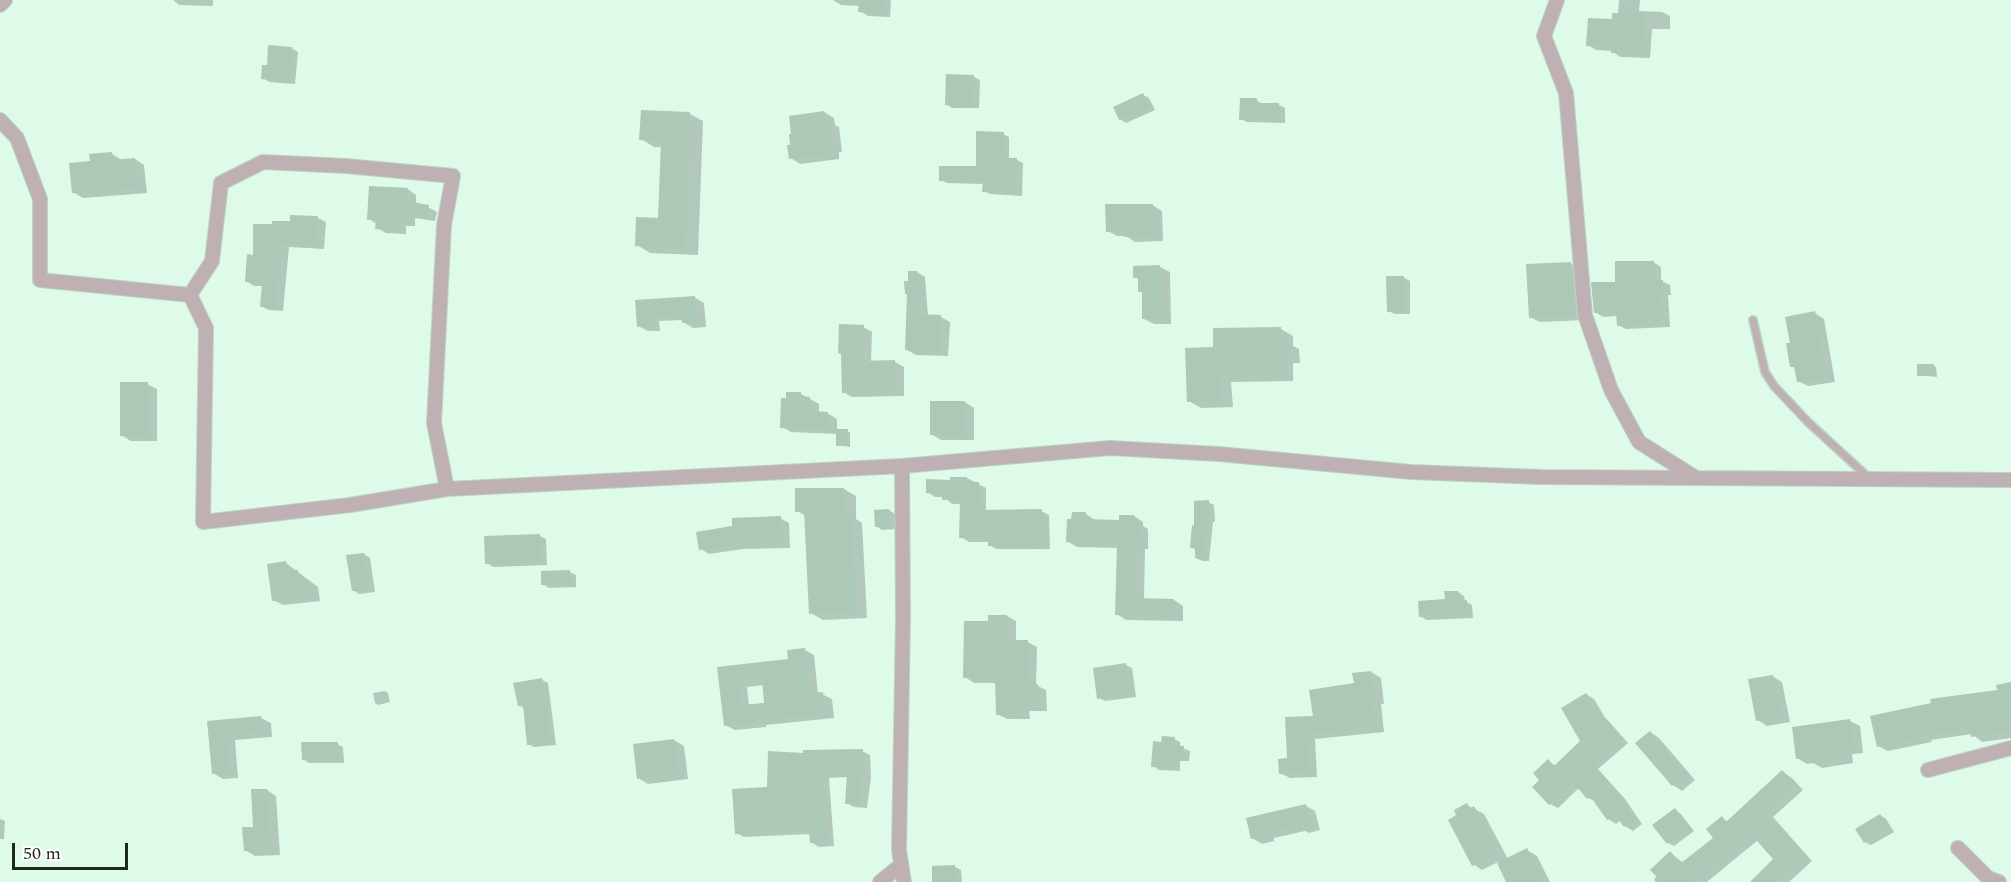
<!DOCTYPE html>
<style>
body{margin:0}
#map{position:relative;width:2011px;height:882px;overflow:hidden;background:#defbe9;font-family:Spectral,serif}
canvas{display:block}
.scale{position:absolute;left:12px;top:843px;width:116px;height:27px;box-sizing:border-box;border:3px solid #1c2720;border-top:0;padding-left:8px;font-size:18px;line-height:21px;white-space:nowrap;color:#1c2720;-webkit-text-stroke:4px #fff;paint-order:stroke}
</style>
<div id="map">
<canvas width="2011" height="882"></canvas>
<div class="scale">50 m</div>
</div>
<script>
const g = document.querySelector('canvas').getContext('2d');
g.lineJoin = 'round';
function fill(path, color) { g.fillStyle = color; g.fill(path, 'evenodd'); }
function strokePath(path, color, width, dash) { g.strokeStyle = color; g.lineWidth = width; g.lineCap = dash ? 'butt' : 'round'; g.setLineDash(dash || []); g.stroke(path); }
fill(new Path2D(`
 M 173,0 L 213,0 L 213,6 L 179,5 Z
 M 833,0 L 891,0 L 890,17 L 868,16 L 860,11 L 860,6 L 841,5 Z
 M 1619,0 L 1640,0 L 1639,11 L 1662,12 L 1670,16 L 1670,29 L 1652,29 L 1650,58 L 1620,57 L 1612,51 L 1596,50 L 1588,45 L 1618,14 Z
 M 291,48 L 298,52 L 295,84 L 269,82 L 263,78 Z
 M 974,77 L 980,80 L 979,108 L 952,108 L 946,104 Z
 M 1143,95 L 1149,98 L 1155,110 L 1126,123 L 1120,119 Z
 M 1256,99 L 1262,105 L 1279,105 L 1285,108 L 1285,123 L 1247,122 L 1241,119 Z
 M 824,112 L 834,118 L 835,125 L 839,127 L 842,152 L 839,152 L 839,159 L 800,164 L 791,158 Z
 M 690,114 L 703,121 L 698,255 L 650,253 L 637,245 L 660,219 L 663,147 L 654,147 L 641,139 Z
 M 1003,134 L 1009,137 L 1009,160 L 1017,160 L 1023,163 L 1022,196 L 990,194 L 984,191 L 984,184 L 947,183 L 941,180 L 978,168 Z
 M 112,154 L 122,160 L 135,159 L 144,165 L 147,193 L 83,198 L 73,192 L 91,163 Z
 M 408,189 L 416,195 L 416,204 L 428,207 L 437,212 L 435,221 L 415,218 L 415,226 L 406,226 L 406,234 L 386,233 L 377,228 L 377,224 L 369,219 Z
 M 1152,205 L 1162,211 L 1163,241 L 1135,242 L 1126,236 L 1117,236 L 1108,231 Z
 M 291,217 L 318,218 L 326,222 L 324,249 L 289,247 L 283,311 L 269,310 L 261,306 L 263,286 L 254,286 L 246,281 L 254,256 L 273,225 L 291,223 Z
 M 1653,262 L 1661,267 L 1661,281 L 1670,285 L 1671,295 L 1668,295 L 1670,327 L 1626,329 L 1618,325 L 1618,316 L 1603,317 L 1595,312 L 1617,283 Z
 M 1571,264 L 1581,269 L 1585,320 L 1540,322 L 1530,317 Z
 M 1134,267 L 1160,267 L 1170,272 L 1171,324 L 1154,324 L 1144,319 L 1143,293 L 1140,291 L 1140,280 L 1134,277 Z
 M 917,272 L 925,277 L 928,316 L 941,317 L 950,322 L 948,356 L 916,355 L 907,350 L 909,282 Z
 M 1403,277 L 1410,281 L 1410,314 L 1395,314 L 1388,311 Z
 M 694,297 L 704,303 L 706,327 L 693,328 L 683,322 L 683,320 L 659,321 L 660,331 L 648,331 L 638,326 L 636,302 Z
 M 1815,313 L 1824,319 L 1835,382 L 1808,386 L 1798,381 L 1796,369 L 1792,366 L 1792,344 Z
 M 863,327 L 872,332 L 871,362 L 895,362 L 904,367 L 904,396 L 852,397 L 843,392 Z
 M 1281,329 L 1293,336 L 1293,346 L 1299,349 L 1300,363 L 1293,363 L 1293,381 L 1231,382 L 1233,407 L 1201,408 L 1189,401 L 1215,348 Z
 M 1934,366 L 1936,367 L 1937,377 L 1918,375 Z
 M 147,384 L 157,389 L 157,441 L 131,441 L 121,435 Z
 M 801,394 L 819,404 L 819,413 L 827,413 L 837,419 L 837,431 L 850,432 L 850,447 L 837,445 L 837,434 L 791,432 L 782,427 Z
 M 965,402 L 974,408 L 974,440 L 941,440 L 931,434 Z
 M 967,478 L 986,488 L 986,511 L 1041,511 L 1049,515 L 1050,549 L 997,549 L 989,545 L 989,542 L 969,542 L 961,537 L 962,504 L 952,504 L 944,497 L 935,497 L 927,492 L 952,481 Z
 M 797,489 L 844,489 L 856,496 L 856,519 L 862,523 L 867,618 L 823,620 L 811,613 L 806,516 L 797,511 Z
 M 1208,502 L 1214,505 L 1215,522 L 1213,522 L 1209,561 L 1202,561 L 1196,558 L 1196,550 L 1191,547 Z
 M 889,510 L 895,514 L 896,529 L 882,530 L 876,526 Z
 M 1086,514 L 1095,520 L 1120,522 L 1134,516 L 1143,522 L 1143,526 L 1148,529 L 1148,549 L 1145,549 L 1144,600 L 1174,600 L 1183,606 L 1183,621 L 1126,620 L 1117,614 L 1118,548 L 1077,547 L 1067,541 Z
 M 780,518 L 789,523 L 790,548 L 743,549 L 709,554 L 701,549 Z
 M 540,536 L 546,539 L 547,565 L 493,567 L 487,563 Z
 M 364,554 L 370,558 L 375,592 L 359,594 L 353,590 Z
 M 286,563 L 318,587 L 320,601 L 283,605 L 273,600 Z
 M 570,572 L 576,575 L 576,587 L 549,588 L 543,584 Z
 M 1458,592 L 1464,596 L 1465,601 L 1472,605 L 1473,618 L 1427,620 L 1420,616 Z
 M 1007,616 L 1016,621 L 1016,641 L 1028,642 L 1037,647 L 1036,685 L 1046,690 L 1047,711 L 1029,711 L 1030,719 L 1007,719 L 997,714 L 997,683 L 974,683 L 965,677 L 989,623 Z
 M 805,650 L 814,655 L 818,694 L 822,694 L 832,699 L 834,718 L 766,725 L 766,727 L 735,730 L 725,725 L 719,668 L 789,661 ZM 764,685 L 765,704 L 749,706 L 747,687 Z
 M 1126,665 L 1132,668 L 1136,697 L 1105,701 L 1099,698 Z
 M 1371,672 L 1381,678 L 1384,704 L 1381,704 L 1384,732 L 1315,739 L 1317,777 L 1290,778 L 1280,773 L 1314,718 Z
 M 1772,676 L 1782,682 L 1790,722 L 1767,726 L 1758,720 Z
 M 542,680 L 548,683 L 556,745 L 534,747 L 528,744 L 525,709 L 519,705 Z
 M 2011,683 L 2011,738 L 1982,742 L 1972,734 L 1931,740 L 1932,742 L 1888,751 L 1878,746 L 1999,691 Z
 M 385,691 L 388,693 L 390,702 L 378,705 L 375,703 L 373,693 Z
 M 1586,694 L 1594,699 L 1604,716 L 1628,743 L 1598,769 L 1625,799 L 1642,824 L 1633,831 L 1625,826 L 1621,820 L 1616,824 L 1608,819 L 1596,802 L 1588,798 L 1580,787 L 1558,808 L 1550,804 L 1541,780 L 1548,761 L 1556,766 L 1582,741 Z
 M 261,718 L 271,723 L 272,737 L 235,740 L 238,778 L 223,779 L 213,773 L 209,722 Z
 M 1850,721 L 1860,726 L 1863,753 L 1852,754 L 1853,763 L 1822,768 L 1813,763 L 1807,764 L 1797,758 Z
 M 1650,732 L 1659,738 L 1695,780 L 1682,791 L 1673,785 Z
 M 1174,739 L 1180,742 L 1180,747 L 1190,751 L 1189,761 L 1180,761 L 1180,771 L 1159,770 L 1153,766 L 1163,743 Z
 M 674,740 L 684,746 L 688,779 L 648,784 L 638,778 Z
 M 337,744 L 343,747 L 344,763 L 309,763 L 303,759 Z
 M 862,751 L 870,755 L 871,777 L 867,808 L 854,807 L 847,803 L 848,777 L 829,778 L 834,846 L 819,847 L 811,842 L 811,834 L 744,837 L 736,833 L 768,789 L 805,754 Z
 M 1782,772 L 1792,778 L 1803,790 L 1773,817 L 1812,861 L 1789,882 L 1752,882 L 1776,859 L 1758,840 L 1707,882 L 1656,882 L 1654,880 L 1670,853 L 1684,863 L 1715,838 L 1722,818 L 1729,822 Z
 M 267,790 L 276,796 L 280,855 L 255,856 L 245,850 L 255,828 Z
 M 1467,805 L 1484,814 L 1508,859 L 1527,850 L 1537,856 L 1550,882 L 1508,882 L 1498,862 L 1482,870 L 1473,864 Z
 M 1306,806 L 1315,811 L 1320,830 L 1309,833 L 1305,831 L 1274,838 L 1274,841 L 1262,844 L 1252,838 Z
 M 1675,810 L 1681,814 L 1694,831 L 1674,846 L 1668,843 Z
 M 1880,815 L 1886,819 L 1894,832 L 1871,845 L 1865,842 Z
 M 0,819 L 5,821 L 4,839 L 0,839 Z
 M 955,867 L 961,870 L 962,882 L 934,882 Z`), '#0003');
fill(new Path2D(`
 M 859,0 L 883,0 L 882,14 L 858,12 Z
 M 1612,13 L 1644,14 L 1642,54 L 1611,53 L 1611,47 L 1586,46 L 1588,18 L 1612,19 Z
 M 268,45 L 292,47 L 289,81 L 261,79 L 262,65 L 267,65 Z
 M 946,74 L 974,75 L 973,106 L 945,105 Z
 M 1143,93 L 1149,107 L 1119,120 L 1113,107 Z
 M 1240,98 L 1257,98 L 1256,103 L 1279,103 L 1279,120 L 1239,120 Z
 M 641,110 L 690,112 L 685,248 L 635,246 L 636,217 L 658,218 L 661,141 L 639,140 Z
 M 824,111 L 826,121 L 830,120 L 833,147 L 830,148 L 830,154 L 789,159 L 787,145 L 790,145 L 789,134 L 791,134 L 789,116 Z
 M 976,131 L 1004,132 L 1003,158 L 1017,158 L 1016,193 L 982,192 L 983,181 L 939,181 L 939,166 L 976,166 Z
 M 112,152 L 113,160 L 135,158 L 137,188 L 72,193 L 69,163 L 90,161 L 89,154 Z
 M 369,186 L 408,188 L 407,201 L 429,205 L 427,217 L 407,214 L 406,222 L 398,221 L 397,230 L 375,229 L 376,220 L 367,220 Z
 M 1105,204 L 1153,204 L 1153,236 L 1124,237 L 1124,231 L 1106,232 Z
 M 290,215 L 318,216 L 317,245 L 281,244 L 275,308 L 260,307 L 262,283 L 245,282 L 247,254 L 253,255 L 253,224 L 272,224 L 272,221 L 290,221 Z
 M 1615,261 L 1654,261 L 1654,280 L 1663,280 L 1664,291 L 1661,292 L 1663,323 L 1617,326 L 1616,313 L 1594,313 L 1591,282 L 1615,282 Z
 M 1571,262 L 1576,315 L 1529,318 L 1526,264 Z
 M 1160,265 L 1162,319 L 1142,319 L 1142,292 L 1138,292 L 1138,278 L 1133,278 L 1133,266 Z
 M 908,271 L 917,271 L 920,314 L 941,315 L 940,352 L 905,350 L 907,294 L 905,294 L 904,281 L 908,281 Z
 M 1386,276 L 1404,276 L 1405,311 L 1387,312 Z
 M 695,296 L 697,322 L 682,323 L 681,314 L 650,317 L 650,326 L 637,327 L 635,300 Z
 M 1815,311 L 1826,377 L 1797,382 L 1794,367 L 1790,367 L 1786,343 L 1790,343 L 1785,317 Z
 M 839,324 L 864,325 L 862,361 L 895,360 L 896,392 L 842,393 L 841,354 L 838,353 Z
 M 1281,327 L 1281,341 L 1288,341 L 1288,357 L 1281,357 L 1282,375 L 1219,376 L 1221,401 L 1187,402 L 1185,348 L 1213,347 L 1213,328 Z
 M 1917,364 L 1934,364 L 1934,376 L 1917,376 Z
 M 120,382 L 148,382 L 148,436 L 120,436 Z
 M 786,392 L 801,392 L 801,396 L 810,397 L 810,411 L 828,412 L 827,429 L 780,428 L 781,398 L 786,398 Z
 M 930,401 L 965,401 L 965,435 L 930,435 Z
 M 836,429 L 848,429 L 848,446 L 836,446 Z
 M 950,477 L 967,477 L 967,482 L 979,482 L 979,510 L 1042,509 L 1042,545 L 988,546 L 988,539 L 959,538 L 960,500 L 942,500 L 942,494 L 926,493 L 926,479 L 950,480 Z
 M 795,488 L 844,488 L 844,514 L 850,514 L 856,611 L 809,614 L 804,511 L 795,512 Z
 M 1209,500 L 1209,519 L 1207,519 L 1203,559 L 1195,558 L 1195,548 L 1190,548 L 1192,525 L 1194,526 L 1194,501 Z
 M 889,509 L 890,526 L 875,527 L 874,510 Z
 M 1072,512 L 1086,512 L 1086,519 L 1119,520 L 1119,515 L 1134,515 L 1134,521 L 1139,522 L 1138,545 L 1136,544 L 1135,598 L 1174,599 L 1174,617 L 1115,615 L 1117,544 L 1066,542 L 1067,519 L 1071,519 Z
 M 781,516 L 782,544 L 733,545 L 699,550 L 696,532 L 732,526 L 732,518 Z
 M 540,534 L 541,562 L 485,564 L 484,536 Z
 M 364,553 L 369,589 L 352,591 L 346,555 Z
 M 286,561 L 288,571 L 298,570 L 299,581 L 309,580 L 311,596 L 272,601 L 267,564 Z
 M 570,570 L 571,585 L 541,585 L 541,571 Z
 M 1444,591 L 1458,591 L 1459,600 L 1467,600 L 1467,615 L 1419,617 L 1418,601 L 1445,599 Z
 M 988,615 L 1007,615 L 1008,640 L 1028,640 L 1027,684 L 1038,684 L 1038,706 L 1021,707 L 1021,714 L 996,715 L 995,678 L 963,678 L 964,621 L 988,621 Z
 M 805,648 L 810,693 L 823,692 L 825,713 L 757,720 L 757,722 L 724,726 L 717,667 L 788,659 L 787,650 ZM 762,679 L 764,703 L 740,705 L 738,682 Z
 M 1126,663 L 1130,694 L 1097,699 L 1093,668 Z
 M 1371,671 L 1375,699 L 1372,699 L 1375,727 L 1306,734 L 1308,772 L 1279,774 L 1278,759 L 1287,758 L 1285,717 L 1313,716 L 1309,690 L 1354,683 L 1352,673 Z
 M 1773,675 L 1781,717 L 1756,721 L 1748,679 Z
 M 542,678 L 550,742 L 527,745 L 523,705 L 518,706 L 513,683 Z
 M 2011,682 L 2011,730 L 1971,737 L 1970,728 L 1922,735 L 1923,737 L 1877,747 L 1870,716 L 1931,703 L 1930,699 L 1997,690 L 1996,685 Z
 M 1586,693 L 1597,710 L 1621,738 L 1592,764 L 1617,793 L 1636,819 L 1624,827 L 1615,815 L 1607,820 L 1590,796 L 1587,799 L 1573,782 L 1549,805 L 1532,787 L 1539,780 L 1533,773 L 1548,759 L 1554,766 L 1580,741 L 1561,708 Z
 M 261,716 L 263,732 L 226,735 L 229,773 L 212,774 L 207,721 Z
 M 1850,719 L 1854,748 L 1843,749 L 1844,758 L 1811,763 L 1810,757 L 1796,759 L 1792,727 Z
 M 1650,731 L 1686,774 L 1672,786 L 1635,743 Z
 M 1162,736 L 1175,737 L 1174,745 L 1184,746 L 1183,759 L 1175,758 L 1174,768 L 1151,767 L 1153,741 L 1161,742 Z
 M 674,739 L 679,774 L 637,779 L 633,744 Z
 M 301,742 L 338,742 L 338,760 L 302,760 Z
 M 863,749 L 863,773 L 862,773 L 860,804 L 845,804 L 847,773 L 822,774 L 827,842 L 810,843 L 809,830 L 735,834 L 732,789 L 767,787 L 768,751 L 803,753 L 803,750 Z
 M 1782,770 L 1795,783 L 1764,811 L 1804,855 L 1774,882 L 1750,882 L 1773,859 L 1750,833 L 1692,882 L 1662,882 L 1650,870 L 1670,851 L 1681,863 L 1713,838 L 1706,829 L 1722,816 L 1726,822 Z
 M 251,789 L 267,789 L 271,850 L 244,851 L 242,827 L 253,827 Z
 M 1467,803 L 1470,809 L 1474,806 L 1498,852 L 1472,866 L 1448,820 L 1456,815 L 1454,810 Z
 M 1306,804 L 1311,825 L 1298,828 L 1297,825 L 1265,833 L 1265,836 L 1251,839 L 1246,818 Z
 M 1675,808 L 1689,827 L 1667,844 L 1652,825 Z
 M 1880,814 L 1888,828 L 1864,843 L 1855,829 Z
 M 1527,848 L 1544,882 L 1506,882 L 1497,863 Z
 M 955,865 L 956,882 L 932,882 L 932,866 Z`), '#acc8b6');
const lane = new Path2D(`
 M 1753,320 L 1765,372 L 1774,386 L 1808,422 L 1869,478`);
const street = new Path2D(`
 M 1557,0 L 1544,36 L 1566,93 L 1585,315 L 1611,390 L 1639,442 L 1696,478
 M 0,5 L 5,0
 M 0,120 L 17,138 L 40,199 L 40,280 L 190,295 L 206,328 L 203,522 L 350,505 L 447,489 L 902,466 L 1110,448 L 1219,454 L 1411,472 L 1540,477 L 2011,480
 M 190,295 L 212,261 L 221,183 L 263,162 L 346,166 L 453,176 L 444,225 L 434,423 L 447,489
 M 902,466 L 903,618 L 899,850 L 904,882
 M 1928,770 L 2011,748
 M 1958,848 L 1988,878 L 1999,882
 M 880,882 L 901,865`);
strokePath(lane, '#bbd5c5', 10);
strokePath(street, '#bbd5c5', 16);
strokePath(lane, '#bfb0b4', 7);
strokePath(street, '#bfb0b4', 14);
</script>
